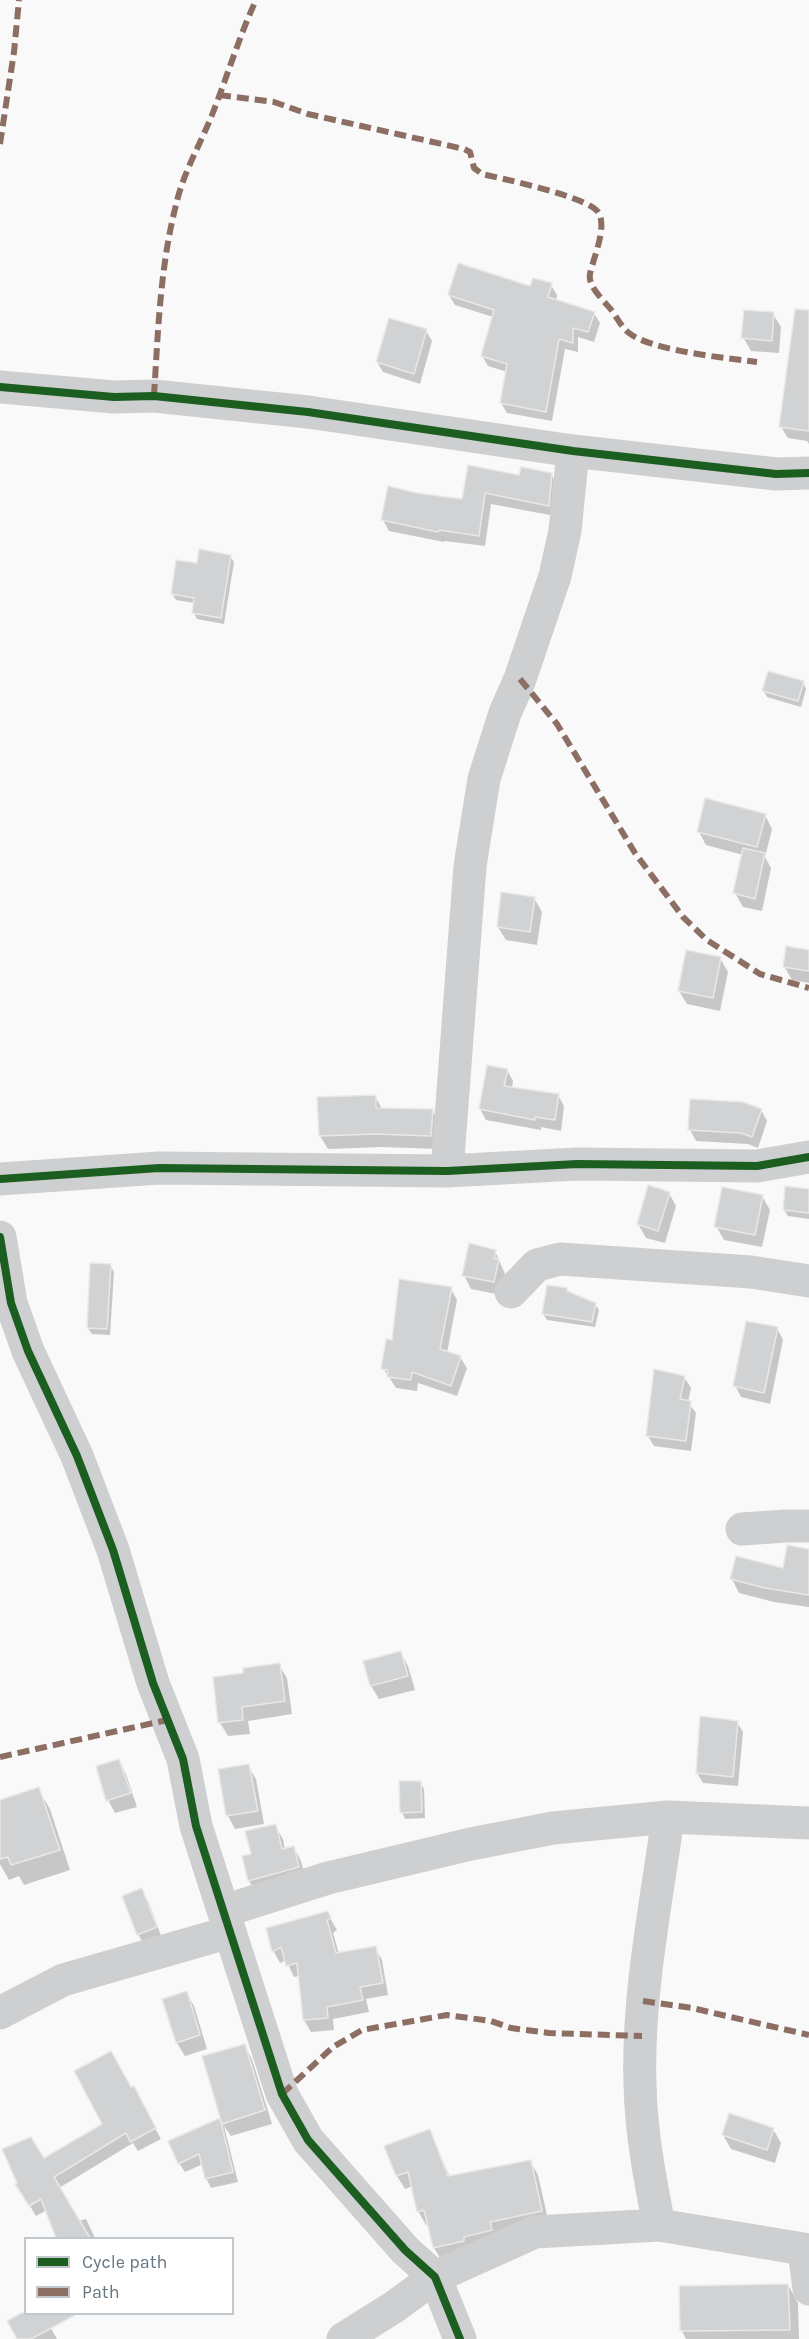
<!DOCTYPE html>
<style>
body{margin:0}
#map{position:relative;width:809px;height:2339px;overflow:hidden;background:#f9f9f9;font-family:Karla,sans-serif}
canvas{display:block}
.legend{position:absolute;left:24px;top:2237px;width:210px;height:78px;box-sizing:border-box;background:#fff;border:2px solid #c1c8cd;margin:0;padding:8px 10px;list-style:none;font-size:18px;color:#657683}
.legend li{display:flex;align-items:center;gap:12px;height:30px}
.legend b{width:30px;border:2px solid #c1c8cd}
</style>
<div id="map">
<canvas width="809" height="2339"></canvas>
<ul class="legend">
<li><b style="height:8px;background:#1b5e20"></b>Cycle path</li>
<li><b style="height:8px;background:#8d6e63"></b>Path</li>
</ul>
</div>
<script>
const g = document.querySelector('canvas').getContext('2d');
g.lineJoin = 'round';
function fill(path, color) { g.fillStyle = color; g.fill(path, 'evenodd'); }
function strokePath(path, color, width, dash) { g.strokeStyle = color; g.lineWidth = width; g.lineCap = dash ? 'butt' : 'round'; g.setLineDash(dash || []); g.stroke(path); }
fill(new Path2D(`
 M 551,285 L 557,295 L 556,301 L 594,313 L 600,323 L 594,342 L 578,337 L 578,352 L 565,349 L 552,421 L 507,413 L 501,403 L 507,372 L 488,366 L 482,356 L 493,317 L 455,305 L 449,295 Z
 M 773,314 L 781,327 L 779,353 L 751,351 L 743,337 Z
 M 426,331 L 432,341 L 420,384 L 383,372 L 377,362 Z
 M 809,344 L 809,444 L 807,441 L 788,438 L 781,427 Z
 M 551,474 L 558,486 L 555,516 L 491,504 L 485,546 L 445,541 L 444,542 L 389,531 L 383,520 L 463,501 L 520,477 Z
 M 230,556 L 234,562 L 224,624 L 197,619 L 194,613 L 195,603 L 176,600 L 172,594 L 198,564 Z
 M 803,682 L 806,689 L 801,707 L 767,697 L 763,690 Z
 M 765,815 L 772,829 L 765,857 L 771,868 L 762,911 L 743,907 L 735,893 L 743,855 L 706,845 L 699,832 Z
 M 534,898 L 542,912 L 537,945 L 506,940 L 498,927 Z
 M 809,951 L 809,983 L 792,980 L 784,966 Z
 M 720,958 L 728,972 L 720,1011 L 687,1004 L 679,991 Z
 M 507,1070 L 513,1081 L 512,1088 L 558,1095 L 564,1106 L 561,1131 L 541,1127 L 541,1130 L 486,1120 L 480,1109 Z
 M 375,1096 L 382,1109 L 432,1110 L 440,1124 L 438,1149 L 382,1147 L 328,1149 L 320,1136 Z
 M 761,1110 L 767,1121 L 758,1148 L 748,1144 L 696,1141 L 690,1130 Z
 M 809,1190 L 809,1219 L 788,1216 L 784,1210 Z
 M 669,1193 L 676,1206 L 665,1243 L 646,1238 L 638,1224 Z
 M 762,1196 L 770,1210 L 762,1247 L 724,1240 L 716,1226 Z
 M 495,1251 L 505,1274 L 501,1295 L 471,1289 L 464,1275 Z
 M 110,1265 L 114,1272 L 110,1335 L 92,1334 L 88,1328 Z
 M 451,1289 L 457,1300 L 447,1353 L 460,1357 L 467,1368 L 457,1396 L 418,1383 L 417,1391 L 396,1388 L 383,1368 L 393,1341 Z
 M 566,1289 L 568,1293 L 595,1304 L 599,1310 L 595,1327 L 547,1320 L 543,1314 Z
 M 777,1328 L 783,1340 L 770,1404 L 741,1397 L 735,1385 Z
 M 684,1377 L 691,1388 L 688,1402 L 696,1413 L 691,1451 L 654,1446 L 647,1435 Z
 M 809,1550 L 809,1607 L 774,1602 L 739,1593 L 732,1579 L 784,1570 Z
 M 401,1653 L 408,1666 L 415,1690 L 379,1699 L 371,1686 Z
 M 279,1665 L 287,1678 L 292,1714 L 248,1721 L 250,1734 L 228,1736 L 220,1723 L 215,1678 L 245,1675 Z
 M 737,1722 L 743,1732 L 738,1786 L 703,1783 L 697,1773 Z
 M 119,1760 L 126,1774 L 137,1807 L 115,1813 L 108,1800 Z
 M 248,1766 L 256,1779 L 264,1824 L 235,1829 L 228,1816 Z
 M 420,1782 L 424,1789 L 425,1818 L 405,1819 L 402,1812 Z
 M 38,1789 L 50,1809 L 70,1870 L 24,1885 L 19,1876 L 9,1880 L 0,1864 L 0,1801 Z
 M 275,1826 L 283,1839 L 285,1850 L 294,1848 L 301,1861 L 306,1881 L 257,1894 L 249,1881 L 244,1857 L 252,1855 Z
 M 141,1890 L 149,1903 L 163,1941 L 146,1948 L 138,1934 Z
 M 327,1913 L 337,1930 L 333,1933 L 339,1954 L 375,1948 L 382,1960 L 388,1995 L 366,1999 L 369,2012 L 333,2019 L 334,2030 L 311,2032 L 304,2020 L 299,1976 L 294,1977 L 286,1960 L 280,1963 L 274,1952 L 268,1929 Z
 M 186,1993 L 194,2006 L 207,2049 L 185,2056 L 177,2043 Z
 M 245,2046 L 252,2059 L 272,2124 L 231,2136 L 224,2126 L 238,2182 L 211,2188 L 206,2178 L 203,2164 L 185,2172 L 179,2163 L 220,2120 L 224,2125 L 204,2057 Z
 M 131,2089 L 139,2099 L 161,2139 L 138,2151 L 133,2143 L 59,2188 L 79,2221 L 86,2219 L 95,2238 L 57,2238 L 47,2210 L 36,2216 L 17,2184 L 43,2161 L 104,2124 Z
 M 773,2129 L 781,2143 L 775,2163 L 731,2149 L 723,2135 Z
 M 429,2131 L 450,2177 L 530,2161 L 538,2175 L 549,2224 L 442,2261 L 434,2248 L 429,2224 L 426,2225 L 418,2211 L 413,2186 L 405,2189 L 397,2176 Z
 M 788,2285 L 798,2303 L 799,2339 L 686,2339 L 682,2331 L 681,2287 Z
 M 26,2313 L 43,2314 L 57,2339 L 18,2339 L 9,2321 Z`), '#0003');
const building = new Path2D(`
 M 458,263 L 530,286 L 533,278 L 552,283 L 548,297 L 595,312 L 588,332 L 573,328 L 573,343 L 559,339 L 546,412 L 500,403 L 507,364 L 481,356 L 494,310 L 448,295 Z
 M 795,309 L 809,310 L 809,431 L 779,427 Z
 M 744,310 L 774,312 L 772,341 L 741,338 Z
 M 389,318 L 427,329 L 414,374 L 376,362 Z
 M 468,465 L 519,475 L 521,467 L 552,473 L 549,506 L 485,493 L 479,536 L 439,530 L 438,532 L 381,520 L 388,486 L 417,493 L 462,499 Z
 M 199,549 L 231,555 L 221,618 L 192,613 L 194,598 L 171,594 L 176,560 L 197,563 Z
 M 768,671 L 804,681 L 798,701 L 762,691 Z
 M 705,798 L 766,814 L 757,847 L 697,832 Z
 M 743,848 L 765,853 L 755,899 L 733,893 Z
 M 501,892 L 535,897 L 530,932 L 497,927 Z
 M 786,946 L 809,950 L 809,971 L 783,967 Z
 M 686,950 L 721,957 L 713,998 L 678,991 Z
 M 487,1065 L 508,1069 L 504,1086 L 559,1094 L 555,1120 L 535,1117 L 535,1120 L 479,1109 Z
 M 376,1095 L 376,1108 L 433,1109 L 431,1136 L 374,1134 L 319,1136 L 317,1097 Z
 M 690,1099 L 743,1102 L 762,1109 L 752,1137 L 741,1133 L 688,1130 Z
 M 648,1185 L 670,1192 L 658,1231 L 637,1224 Z
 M 785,1186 L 809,1189 L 809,1213 L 783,1210 Z
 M 722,1187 L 763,1195 L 755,1235 L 714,1227 Z
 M 469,1243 L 496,1250 L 494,1258 L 499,1259 L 494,1282 L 462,1276 Z
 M 90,1263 L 111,1264 L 107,1329 L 87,1328 Z
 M 399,1279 L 452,1287 L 440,1349 L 461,1356 L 451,1386 L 412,1372 L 411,1380 L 387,1377 L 388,1370 L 381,1369 L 386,1339 L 392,1340 Z
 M 547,1285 L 567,1288 L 567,1291 L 596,1303 L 592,1322 L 542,1314 Z
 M 746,1321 L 778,1327 L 764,1393 L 733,1386 Z
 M 654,1369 L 685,1376 L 680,1399 L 691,1401 L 686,1441 L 646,1436 Z
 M 787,1545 L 809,1549 L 809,1595 L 765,1588 L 730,1579 L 736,1556 L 783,1568 Z
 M 401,1651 L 408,1676 L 370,1686 L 363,1661 Z
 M 280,1663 L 285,1701 L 242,1707 L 243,1720 L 218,1723 L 213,1677 L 243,1673 L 243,1668 Z
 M 700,1716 L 738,1721 L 733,1777 L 696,1773 Z
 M 119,1759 L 131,1793 L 106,1801 L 96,1766 Z
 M 249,1764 L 258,1811 L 226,1816 L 218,1769 Z
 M 399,1781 L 421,1781 L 422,1812 L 400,1813 Z
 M 39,1787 L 60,1850 L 11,1865 L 8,1857 L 0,1859 L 0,1800 Z
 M 276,1824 L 282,1849 L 294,1846 L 299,1867 L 248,1881 L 242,1856 L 251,1854 L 245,1831 Z
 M 142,1888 L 157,1927 L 137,1935 L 122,1896 Z
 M 328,1911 L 331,1918 L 327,1920 L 336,1953 L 376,1946 L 383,1983 L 360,1987 L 363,2000 L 327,2007 L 328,2018 L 303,2020 L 297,1963 L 286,1966 L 281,1947 L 272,1952 L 266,1928 Z
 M 187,1991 L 200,2035 L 176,2043 L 162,1999 Z
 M 245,2044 L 265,2110 L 222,2124 L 202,2056 Z
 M 111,2051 L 131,2087 L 134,2086 L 156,2128 L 130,2142 L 126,2133 L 54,2177 L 90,2238 L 56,2238 L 41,2199 L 29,2206 L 15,2184 L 17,2183 L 2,2149 L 31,2137 L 44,2158 L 102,2124 L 74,2071 Z
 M 729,2113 L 774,2128 L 767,2150 L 722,2135 Z
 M 220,2118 L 233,2172 L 205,2179 L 199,2154 L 178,2164 L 168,2141 Z
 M 430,2129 L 448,2176 L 531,2160 L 542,2211 L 490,2222 L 492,2230 L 464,2237 L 464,2241 L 433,2248 L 424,2210 L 417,2212 L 408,2172 L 396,2176 L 384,2146 Z
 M 788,2284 L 790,2330 L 680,2331 L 679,2286 Z
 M 21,2313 L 79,2313 L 31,2339 L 17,2339 L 7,2321 Z`);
fill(building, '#d0d2d3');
strokePath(building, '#e8e8e8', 1.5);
strokePath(new Path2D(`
 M 0,387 L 114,397 L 154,396 L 308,412 L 573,451 L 776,474 L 809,473
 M 447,1171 L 470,866 L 484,779 L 505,713 L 520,679 L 555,576 L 565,531 L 573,451
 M 0,1179 L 159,1168 L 447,1171 L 577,1164 L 757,1166 L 809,1157
 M 0,1237 L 11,1303 L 28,1351 L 77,1456 L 113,1550 L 153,1683 L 183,1759 L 196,1826 L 282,2094 L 308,2140 L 405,2250 L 435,2277 L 460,2339
 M 511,1292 L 537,1265 L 560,1259 L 751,1272 L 809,1281
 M 742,1529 L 786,1526 L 809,1526
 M 224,1911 L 328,1878 L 471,1844 L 553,1828 L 668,1817 L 809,1823
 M 0,2013 L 63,1980 L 230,1932
 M 659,2225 C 650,2179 641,2133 640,2085 C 637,1997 656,1905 668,1817
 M 804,2250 L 809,2289
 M 343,2339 L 394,2307 L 435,2277 L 535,2232 L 659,2225 L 809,2250`), '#cecfd0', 33);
strokePath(new Path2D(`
 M 219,95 L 274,102 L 308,114 L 464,149 L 470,152 L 474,168 L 482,174 C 504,179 588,197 598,212 C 608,227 593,258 590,274 C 588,285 600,297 607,305 C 616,314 619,325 629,333 C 652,351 727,358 757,362
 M 0,144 L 14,52 L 19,0
 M 154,396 C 158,332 160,267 176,205 C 183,173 200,145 212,115 C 227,77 239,37 256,0
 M 520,679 L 557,724 L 635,853 L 683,917 L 707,940 L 760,974 L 809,988
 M 0,1757 L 167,1720
 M 643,2001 L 692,2008 L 809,2035
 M 282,2094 L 333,2047 L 362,2030 L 447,2015 L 491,2021 L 511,2028 L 549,2033 L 642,2036`), '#8d6e63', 6, [12, 6]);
strokePath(new Path2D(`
 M 0,387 L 114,397 L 154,396 L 308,412 L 573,451 L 776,474 L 809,473
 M 0,1179 L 159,1168 L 447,1171 L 577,1164 L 757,1166 L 809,1157
 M 0,1237 L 11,1303 L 28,1351 L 77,1456 L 113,1550 L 153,1683 L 183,1759 L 196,1826 L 282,2094 L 308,2140 L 405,2250 L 435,2277 L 460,2339`), '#1b5e20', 8);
</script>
